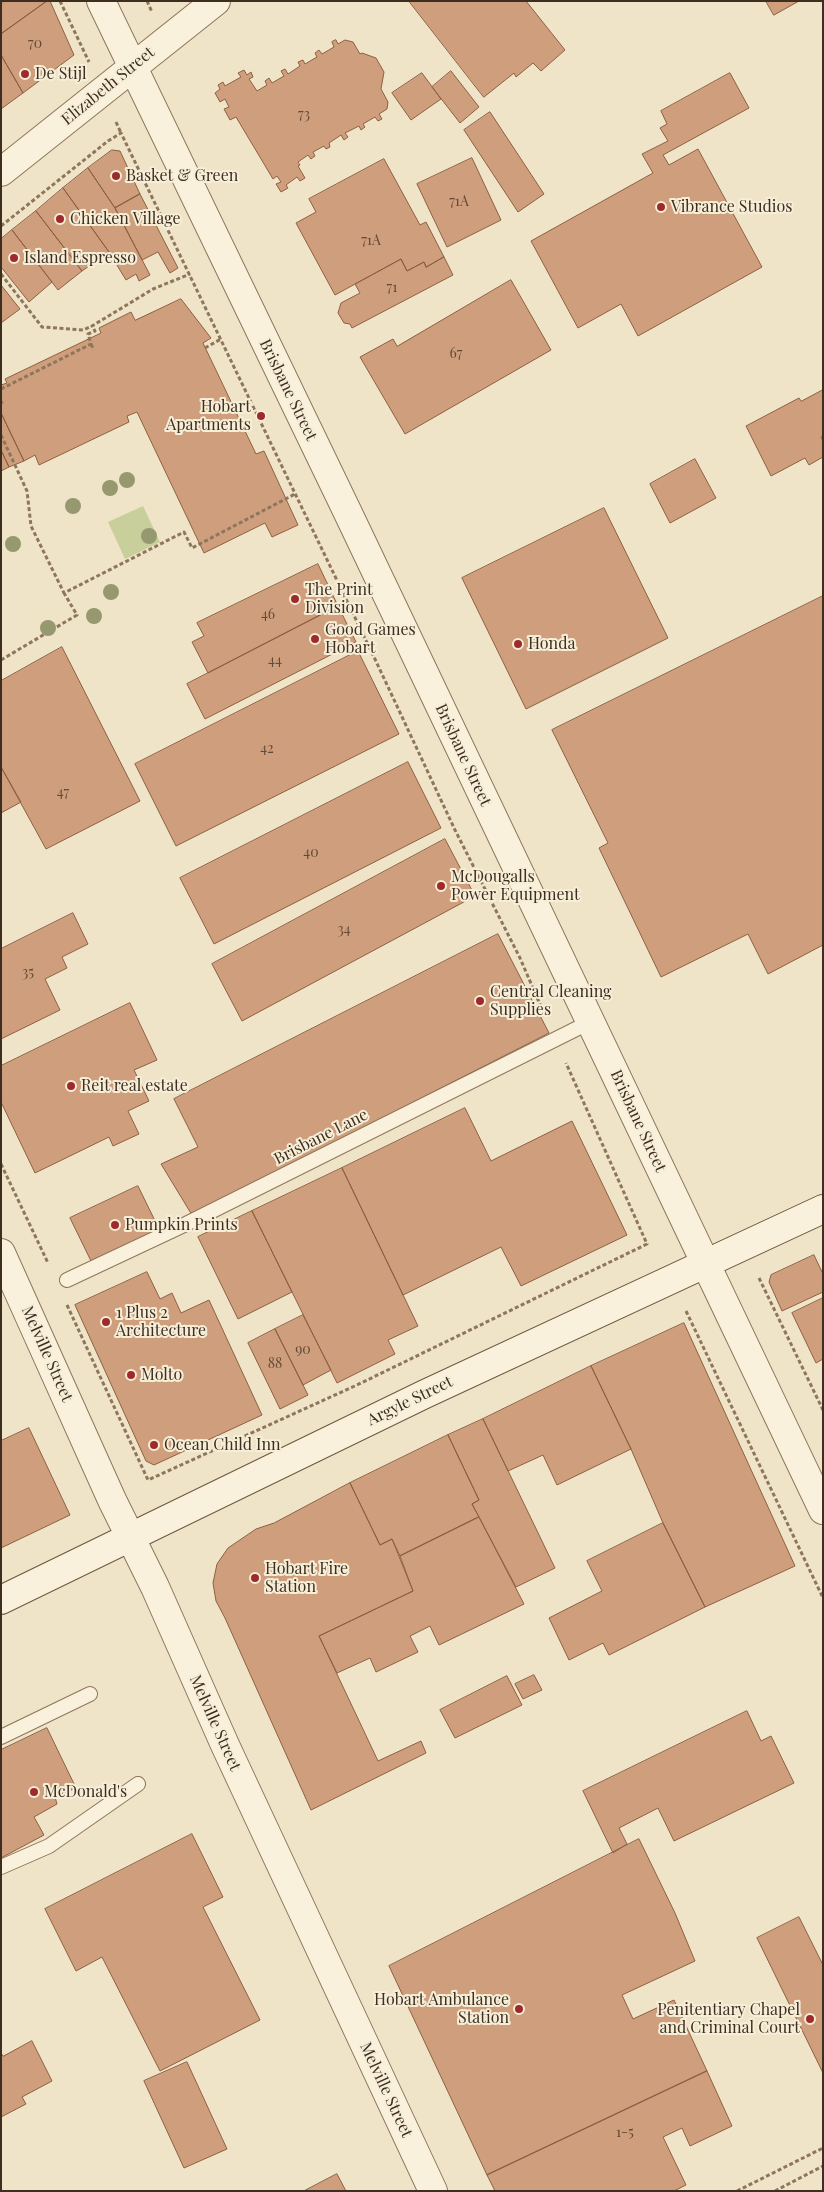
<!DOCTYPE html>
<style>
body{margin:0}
#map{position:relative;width:824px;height:2192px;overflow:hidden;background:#f0e4c8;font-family:"Playfair Display",serif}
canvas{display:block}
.frame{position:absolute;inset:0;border:2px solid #3d2e20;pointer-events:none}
</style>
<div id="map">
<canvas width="824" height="2192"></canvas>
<div class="frame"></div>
</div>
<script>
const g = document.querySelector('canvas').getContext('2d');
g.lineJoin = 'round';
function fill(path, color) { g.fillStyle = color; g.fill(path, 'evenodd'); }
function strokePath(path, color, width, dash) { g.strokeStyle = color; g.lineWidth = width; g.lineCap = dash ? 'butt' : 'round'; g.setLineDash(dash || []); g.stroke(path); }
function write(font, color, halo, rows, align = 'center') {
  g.font = font + ' "Playfair Display",serif'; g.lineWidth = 4; g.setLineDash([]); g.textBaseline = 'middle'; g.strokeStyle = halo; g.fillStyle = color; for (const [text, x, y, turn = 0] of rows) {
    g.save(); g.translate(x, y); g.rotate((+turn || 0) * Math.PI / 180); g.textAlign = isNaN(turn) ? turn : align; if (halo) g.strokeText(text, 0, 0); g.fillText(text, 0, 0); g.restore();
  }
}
fill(new Path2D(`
 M 143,506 L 160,542 L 125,559 L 108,522 Z`), '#c9cf9b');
const building = new Path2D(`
 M 5,1 L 47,1 L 1,34 L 1,5 Z
 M 47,1 L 50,1 L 74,55 L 23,93 L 1,55 L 1,34 Z
 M 409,1 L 526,1 L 565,50 L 541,71 L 533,63 L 516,77 L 514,73 L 484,97 Z
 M 766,1 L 799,1 L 774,15 Z
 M 336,40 L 338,44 L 345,40 L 353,42 L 360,54 L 362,53 L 376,58 L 384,72 L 381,89 L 388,102 L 387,109 L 379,114 L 382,119 L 378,121 L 375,117 L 363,124 L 365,127 L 361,130 L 359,126 L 345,133 L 348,137 L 344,140 L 341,135 L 329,143 L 330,147 L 326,149 L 324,146 L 313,152 L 315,156 L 311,159 L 308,155 L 298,162 L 300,165 L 298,166 L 305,178 L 300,181 L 297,177 L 286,185 L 288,188 L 281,192 L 276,184 L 281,182 L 277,176 L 273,179 L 236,117 L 230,120 L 224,109 L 229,107 L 225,99 L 220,102 L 215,93 L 220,89 L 218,85 L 223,82 L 225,86 L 241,77 L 238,73 L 244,70 L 247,75 L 251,72 L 253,77 L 249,79 L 257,91 L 267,85 L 265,81 L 269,78 L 272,83 L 284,76 L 281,71 L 285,69 L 288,74 L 300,66 L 298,62 L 303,60 L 305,64 L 317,57 L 315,53 L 319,50 L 322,54 L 334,47 L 332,42 Z
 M 1,55 L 23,93 L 1,109 Z
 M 451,71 L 479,107 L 460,123 L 432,87 Z
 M 422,73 L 441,99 L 411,120 L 392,93 Z
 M 730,73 L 749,108 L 663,155 L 669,165 L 698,149 L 762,267 L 638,336 L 621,304 L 578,328 L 531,241 L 653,173 L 642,154 L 668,141 L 660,128 L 667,124 L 661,111 Z
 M 490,112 L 544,194 L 518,212 L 464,130 Z
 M 112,150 L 120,151 L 140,194 L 115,208 L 88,168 Z
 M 472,158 L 501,220 L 447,247 L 417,184 Z
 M 384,159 L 420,225 L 426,222 L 444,257 L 426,267 L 424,262 L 407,271 L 401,259 L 335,295 L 296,223 L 316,212 L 309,199 Z
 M 88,168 L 115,208 L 150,275 L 139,281 L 136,274 L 126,280 L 109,252 L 63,188 Z
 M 63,188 L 109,252 L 82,271 L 36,211 Z
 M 140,194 L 178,268 L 170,273 L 158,252 L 142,260 L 115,208 Z
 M 36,211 L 82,271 L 58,290 L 12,230 Z
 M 12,230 L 52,282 L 29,302 L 1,267 L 1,239 Z
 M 444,257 L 453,275 L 352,328 L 350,324 L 344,323 L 338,313 L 341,303 L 360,293 L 355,284 L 401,259 L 407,271 L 424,262 L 426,267 Z
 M 511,280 L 551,350 L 405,434 L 360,357 L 393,339 L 397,346 Z
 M 1,285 L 20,309 L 1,323 Z
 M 181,299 L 211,338 L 203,343 L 256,454 L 264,451 L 298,525 L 272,537 L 265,523 L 204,553 L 137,412 L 127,416 L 129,422 L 39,465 L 35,455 L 24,461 L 1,413 L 1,385 L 7,383 L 5,379 L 101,333 L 99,328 L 131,312 L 135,320 Z
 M 823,390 L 823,436 L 821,437 L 823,441 L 823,457 L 809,465 L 805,458 L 771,476 L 746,426 L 799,398 L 801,401 Z
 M 1,413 L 24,461 L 9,467 L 1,450 Z
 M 1,450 L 9,467 L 1,471 Z
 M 695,459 L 716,498 L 670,523 L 650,484 Z
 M 604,508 L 668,638 L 526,709 L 462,578 Z
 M 318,564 L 338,606 L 208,673 L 192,642 L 204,636 L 197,623 Z
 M 823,596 L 823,945 L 768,974 L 748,934 L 661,977 L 599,848 L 608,843 L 552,730 Z
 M 338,606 L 356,642 L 205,719 L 187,684 Z
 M 62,647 L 140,801 L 46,849 L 1,767 L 1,681 Z
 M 358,651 L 399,734 L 176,846 L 135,764 Z
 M 408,762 L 441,828 L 214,944 L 180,878 Z
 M 1,767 L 21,802 L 1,813 Z
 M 445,839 L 475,896 L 242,1021 L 212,964 Z
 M 73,913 L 88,944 L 62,957 L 67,968 L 45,979 L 60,1010 L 1,1039 L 1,949 Z
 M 498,934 L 549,1033 L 192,1215 L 161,1164 L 198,1147 L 174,1099 Z
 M 130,1003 L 157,1060 L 134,1070 L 149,1101 L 128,1111 L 139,1134 L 113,1146 L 109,1137 L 35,1173 L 1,1102 L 1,1066 Z
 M 465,1108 L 491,1161 L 572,1121 L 627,1235 L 521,1286 L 501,1247 L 403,1295 L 342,1168 Z
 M 342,1168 L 418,1326 L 388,1340 L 395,1354 L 337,1383 L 252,1211 Z
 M 138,1186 L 160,1231 L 92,1263 L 70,1218 Z
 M 252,1211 L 292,1292 L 238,1319 L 198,1237 Z
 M 814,1255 L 823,1274 L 823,1292 L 782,1311 L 769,1282 L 771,1275 Z
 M 147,1272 L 160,1299 L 172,1293 L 181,1313 L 209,1300 L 262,1415 L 154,1465 L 146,1461 L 75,1305 Z
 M 823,1298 L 823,1359 L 816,1363 L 792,1313 Z
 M 303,1315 L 331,1370 L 303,1385 L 275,1329 Z
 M 684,1323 L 795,1566 L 705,1607 L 663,1523 L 631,1449 L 591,1366 Z
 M 275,1329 L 308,1395 L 280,1409 L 248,1343 Z
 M 591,1366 L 631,1449 L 557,1485 L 543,1455 L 508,1471 L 483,1419 Z
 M 483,1419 L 555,1568 L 516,1587 L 472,1504 L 479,1500 L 448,1435 Z
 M 29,1428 L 70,1515 L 1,1548 L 1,1441 Z
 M 448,1435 L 479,1500 L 472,1504 L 479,1517 L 400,1556 L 392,1539 L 380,1545 L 350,1483 Z
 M 350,1483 L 380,1545 L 392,1539 L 413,1591 L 319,1636 L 378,1761 L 421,1741 L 426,1753 L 311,1810 L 225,1618 L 216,1601 L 213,1583 L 217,1564 L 228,1548 L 256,1529 L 274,1523 Z
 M 479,1517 L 524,1604 L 439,1645 L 430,1626 L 410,1636 L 418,1652 L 376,1672 L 370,1658 L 337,1673 L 319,1636 L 413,1591 L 400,1556 Z
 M 663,1523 L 705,1607 L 609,1655 L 603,1643 L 569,1660 L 549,1618 L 602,1591 L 587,1561 Z
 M 534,1675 L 542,1690 L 523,1699 L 515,1684 Z
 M 507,1676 L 522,1705 L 455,1738 L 440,1710 Z
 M 747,1711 L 761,1741 L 771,1736 L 794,1783 L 674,1841 L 658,1808 L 619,1828 L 627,1844 L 613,1853 L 583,1791 Z
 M 47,1728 L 76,1788 L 55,1797 L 57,1804 L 34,1817 L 44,1835 L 1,1858 L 1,1750 Z
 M 192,1834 L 223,1897 L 203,1907 L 260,2020 L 160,2071 L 102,1957 L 76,1971 L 45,1909 Z
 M 639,1839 L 675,1913 L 695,1961 L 622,1995 L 633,2019 L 674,2000 L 707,2071 L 487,2175 L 389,1966 Z
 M 799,1917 L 823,1965 L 823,2073 L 757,1938 Z
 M 32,2041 L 52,2081 L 22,2097 L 26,2104 L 1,2117 L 1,2053 L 3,2056 Z
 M 187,2062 L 227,2149 L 184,2168 L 144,2081 Z
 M 707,2071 L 732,2126 L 690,2146 L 682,2128 L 663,2137 L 686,2185 L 674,2191 L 495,2191 L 487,2175 Z
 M 337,2174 L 346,2191 L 304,2191 Z`);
fill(building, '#cf9f7d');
strokePath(building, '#8d5f41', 1);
const lane = new Path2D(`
 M 67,1280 L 184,1225 L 590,1022
 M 1,1737 L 90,1694
 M 1,1867 L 49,1846 L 138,1784`);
const street = new Path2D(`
 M 101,1 L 348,513 L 823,1510
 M 1,172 L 216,1
 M 1,1253 L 112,1500 L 155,1587 L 225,1745 L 433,2191`);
const secondary = new Path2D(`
 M 1,1600 L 425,1394 L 823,1209`);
strokePath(lane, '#8d765c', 16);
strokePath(street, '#8d765c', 30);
strokePath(secondary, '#6f573f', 30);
strokePath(new Path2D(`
 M 60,1 L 89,62
 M 147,1 L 152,12
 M 116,122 L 121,133
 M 1,226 L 108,141 L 121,133 L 374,657 L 455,830 L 520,958 L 545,1016
 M 1,274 L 42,327 L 83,330 L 92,326
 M 91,344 L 94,350
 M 205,348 L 221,339
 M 1,389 L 91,344 L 88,334 L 95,331 L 92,326 L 153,289 L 190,274
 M 1,402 L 3,403
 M 1,435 L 27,491 L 31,526 L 64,593 L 184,532 L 192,548 L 295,494
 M 1,660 L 77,615 L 64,593
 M 1,1164 L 48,1263
 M 759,1278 L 823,1410
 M 67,1305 L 148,1480 L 357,1385 L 647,1244 L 566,1063
 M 686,1311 L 823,1598
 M 737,2191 L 823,2148
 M 775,2191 L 823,2166`), '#8d765c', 3, [4, 2.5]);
strokePath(lane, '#faf1dc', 14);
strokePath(street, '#faf1dc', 28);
strokePath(secondary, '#faf1dc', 28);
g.fillStyle = '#96986f';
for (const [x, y] of [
 [127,480],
 [110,488],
 [73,506],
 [149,536],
 [13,544],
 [111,592],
 [94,616],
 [48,628]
]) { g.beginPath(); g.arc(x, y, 8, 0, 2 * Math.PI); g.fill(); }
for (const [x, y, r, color] of [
 [25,74,5,"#9e2a2b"],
 [116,176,5,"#9e2a2b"],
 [661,207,5,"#9e2a2b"],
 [60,219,5,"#9e2a2b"],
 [14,258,5,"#9e2a2b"],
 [261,416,5,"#9e2a2b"],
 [295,599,5,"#9e2a2b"],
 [315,639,5,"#9e2a2b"],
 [518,644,5,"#9e2a2b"],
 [441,886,5,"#9e2a2b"],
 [480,1001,5,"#9e2a2b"],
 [71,1086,5,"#9e2a2b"],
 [115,1225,5,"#9e2a2b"],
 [106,1322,5,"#9e2a2b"],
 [131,1375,5,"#9e2a2b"],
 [154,1445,5,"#9e2a2b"],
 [255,1578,5,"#9e2a2b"],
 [34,1792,5,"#9e2a2b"],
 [519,2009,5,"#9e2a2b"],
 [810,2019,5,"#9e2a2b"]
]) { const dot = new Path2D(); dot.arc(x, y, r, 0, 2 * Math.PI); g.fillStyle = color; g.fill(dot); strokePath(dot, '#f7eed8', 2); }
write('14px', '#624a37', null, [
 ["70",35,44],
 ["73",304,115],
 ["71A",459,202],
 ["71A",371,241],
 ["71",392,288],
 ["67",456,354],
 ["46",268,615],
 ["44",275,661],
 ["42",267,749],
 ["47",63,793],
 ["40",311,853],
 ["34",344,930],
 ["35",28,973],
 ["90",303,1350],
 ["88",275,1364],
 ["1-5",625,2133]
]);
write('16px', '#3d2e20', '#f7eed8', [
 ["De Stijl",35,74],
 ["Basket & Green",126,176],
 ["Vibrance Studios",671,207],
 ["Chicken Village",70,219],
 ["Island Espresso",24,258],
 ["Hobart",251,407,"right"],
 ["Apartments",251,425,"right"],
 ["The Print",305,590],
 ["Division",305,608],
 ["Good Games",325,630],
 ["Hobart",325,648],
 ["Honda",528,644],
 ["McDougalls",451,877],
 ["Power Equipment",451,895],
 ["Central Cleaning",490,992],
 ["Supplies",490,1010],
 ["Reit real estate",81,1086],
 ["Pumpkin Prints",125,1225],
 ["1 Plus 2",116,1313],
 ["Architecture",116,1331],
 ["Molto",141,1375],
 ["Ocean Child Inn",164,1445],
 ["Hobart Fire",265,1569],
 ["Station",265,1587],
 ["McDonald's",44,1792],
 ["Hobart Ambulance",509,2000,"right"],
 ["Station",509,2018,"right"],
 ["Penitentiary Chapel",800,2010,"right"],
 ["and Criminal Court",800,2028,"right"]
], 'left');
write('16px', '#3d2e20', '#f7eed8', [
 ["Elizabeth Street",108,86,-39],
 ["Brisbane Street",288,390,64],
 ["Brisbane Street",463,755,65],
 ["Brisbane Street",638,1121,65],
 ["Brisbane Lane",321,1137,-27],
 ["Melville Street",47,1354,66],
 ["Argyle Street",410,1401,-26],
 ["Melville Street",215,1723,66],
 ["Melville Street",386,2090,65]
]);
</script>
